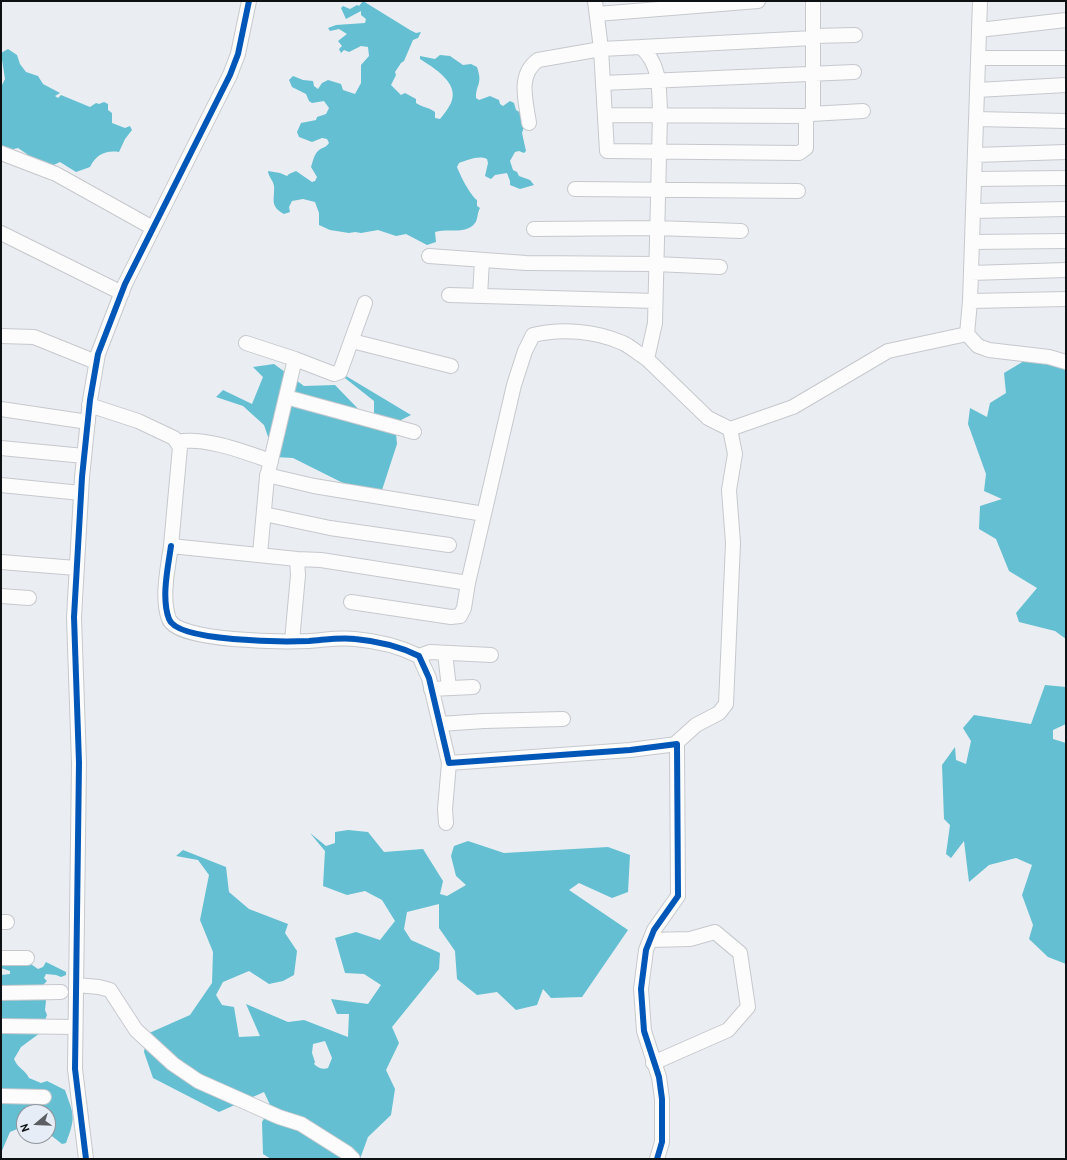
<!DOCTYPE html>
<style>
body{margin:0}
#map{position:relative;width:1067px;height:1160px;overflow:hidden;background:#eaeef2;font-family:Overpass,sans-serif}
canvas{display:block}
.frame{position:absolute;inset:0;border:2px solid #0e1114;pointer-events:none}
.north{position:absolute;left:16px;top:1104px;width:40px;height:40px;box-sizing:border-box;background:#e6edf6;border:1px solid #90959c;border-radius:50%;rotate:251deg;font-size:11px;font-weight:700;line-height:16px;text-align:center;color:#0e1114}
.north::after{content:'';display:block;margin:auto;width:14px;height:18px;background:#5b5e62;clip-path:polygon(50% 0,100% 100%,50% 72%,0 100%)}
</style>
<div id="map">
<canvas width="1067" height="1160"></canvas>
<div class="frame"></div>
<div class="north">N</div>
</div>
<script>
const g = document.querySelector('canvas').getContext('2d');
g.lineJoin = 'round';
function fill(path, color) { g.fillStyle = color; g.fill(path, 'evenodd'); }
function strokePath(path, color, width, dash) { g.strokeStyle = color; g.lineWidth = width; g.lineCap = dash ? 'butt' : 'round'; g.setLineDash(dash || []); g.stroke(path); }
fill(new Path2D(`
 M 363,1 L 410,30 L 416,33 L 421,32 L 418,38 L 413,40 L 404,61 L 401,63 L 395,72 L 396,75 L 391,85 L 401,95 L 405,93 L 416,99 L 416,103 C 423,108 429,107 435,112 L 435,118 L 440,119 C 444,114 448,109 451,103 C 460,83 434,68 420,59 L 420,56 L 435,59 L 440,55 L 450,56 L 463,65 L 471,64 L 477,67 C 483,85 476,83 476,98 L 479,100 L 490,96 L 499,100 L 500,104 L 503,106 L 510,101 L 514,103 L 516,110 L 521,113 L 525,124 L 522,133 L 526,151 L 524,153 L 519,151 L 515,152 L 510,161 L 513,170 L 517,172 L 519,176 L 530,180 L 534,185 L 520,189 L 510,185 L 510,181 L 507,173 L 495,175 L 491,179 L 485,176 L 488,163 L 487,159 C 478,155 468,160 459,163 L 457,167 C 460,175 470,195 477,200 L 477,206 L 480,208 C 477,213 478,219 475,223 C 466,235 448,228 435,232 L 436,242 L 427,245 L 406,234 L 396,236 L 378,230 L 361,233 L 355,232 L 349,233 L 330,230 L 319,225 L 319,213 L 315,202 L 303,199 L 292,201 L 289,207 L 290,212 L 284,214 C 269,206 275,199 274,186 C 273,180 268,176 268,171 L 280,173 L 287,176 L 289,174 L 296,171 L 312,182 L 315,181 L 317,177 L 311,167 C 313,161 314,155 318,151 C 322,147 326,148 329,143 L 327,139 L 322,138 L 312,142 L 299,137 L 297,132 L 301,123 L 316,120 L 317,117 L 326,114 L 329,108 L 324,101 L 312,103 L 309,101 L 306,94 L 292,87 L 289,80 L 293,76 L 303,80 L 313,81 L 314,86 L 318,89 L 322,83 L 328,80 L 341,84 L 343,90 L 355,94 L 361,83 L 361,65 L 369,56 L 368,47 L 361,46 L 349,52 L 344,50 L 341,53 L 339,49 L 342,46 L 338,41 L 347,34 L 339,29 L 330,31 L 328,28 L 336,25 L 365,23 L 366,19 L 361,15 L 361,11 L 346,19 L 341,8 L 343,6 L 350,9 L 357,5 L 359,6 Z
 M 8,49 L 17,55 L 20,64 L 26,72 L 38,76 L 43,84 L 60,93 L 55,96 L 58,98 L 61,95 L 90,107 L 96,103 L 99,104 L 104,102 L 108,104 L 108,110 L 112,113 L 112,123 L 125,128 L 130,126 L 132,130 L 125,139 L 119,152 C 105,150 96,155 90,167 L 76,172 L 60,162 L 45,169 L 30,165 L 27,154 L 18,148 L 1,152 L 1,87 L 5,79 L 1,53 Z
 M 1029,358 L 1066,364 L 1066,639 L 1055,631 L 1019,622 L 1016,613 L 1037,588 L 1009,571 L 996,539 L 979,529 L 980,506 L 1002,499 L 984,491 L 986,474 L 968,424 L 970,408 L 987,417 L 990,403 L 1006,393 L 1004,373 Z
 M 274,364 L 304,386 L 335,385 L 366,417 L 374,414 L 374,401 L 331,367 L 411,415 L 395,423 L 397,444 L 382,490 L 367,495 L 293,458 L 275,457 L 264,425 L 243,406 L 216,397 L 223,390 L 252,404 L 263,377 L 253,367 Z
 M 1045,685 L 1066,687 L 1066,724 L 1053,730 L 1053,739 L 1066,743 L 1066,964 L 1048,957 L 1029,939 L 1033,925 L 1022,895 L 1032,865 L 1016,858 L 989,865 L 969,882 L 964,841 L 951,858 L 946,854 L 950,825 L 944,819 L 942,765 L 955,747 L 956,760 L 966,764 L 971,741 L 963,728 L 974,715 L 1031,724 Z
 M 348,830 L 368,832 L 384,852 L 423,849 L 443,881 L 440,894 L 447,896 L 466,885 L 456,876 L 451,856 L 454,846 L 468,841 L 504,853 L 608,847 L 630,855 L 628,892 L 612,898 L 579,883 L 569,890 L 628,930 L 582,997 L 551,998 L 543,989 L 537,1005 L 516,1010 L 497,992 L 477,995 L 457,979 L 455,951 L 439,928 L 439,904 L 407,912 L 404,929 L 411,940 L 440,953 L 439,969 L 392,1027 L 399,1043 L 386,1070 L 395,1089 L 391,1115 L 368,1137 L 360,1159 L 271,1159 L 263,1154 L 262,1122 L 271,1107 L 264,1092 L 219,1112 L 153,1078 L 144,1052 L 147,1034 L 190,1015 L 212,983 L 213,952 L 200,920 L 209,875 L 198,860 L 176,856 L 183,850 L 226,867 L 229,892 L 249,909 L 288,924 L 285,933 L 297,951 L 294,975 L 283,981 L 269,984 L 249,971 L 223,982 L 216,995 L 222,1005 L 234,1007 L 239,1037 L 260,1036 L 246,1004 L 288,1022 L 304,1020 L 348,1037 L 349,1014 L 337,1014 L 331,999 L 368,1004 L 381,985 L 364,974 L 345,973 L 335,938 L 356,932 L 380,940 L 395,921 L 382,900 L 365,891 L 347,895 L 323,886 L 325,851 L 310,833 L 326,846 L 335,843 L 335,832 ZM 325,1041 L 332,1058 L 328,1068 C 323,1070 318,1068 314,1064 L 315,1062 L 312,1053 L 313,1044 Z
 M 28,962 L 38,969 L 43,967 L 46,962 L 66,972 L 66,975 L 61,977 L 56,975 L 46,974 L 44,978 L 47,981 L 41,987 L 46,1001 L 45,1010 L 47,1015 L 40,1033 L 21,1047 L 14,1059 C 18,1069 25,1069 29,1078 L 41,1083 L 47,1081 L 65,1090 C 73,1114 77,1115 66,1143 L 62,1144 L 48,1133 L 48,1112 L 24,1112 L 24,1126 L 10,1132 L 1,1153 L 1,975 L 10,974 L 10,971 L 1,968 L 1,964 Z`), '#63bfd1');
const minor = new Path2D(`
 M 595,1 L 601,49 L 607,151 L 799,153 L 806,148 L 806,116
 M 597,14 L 758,1
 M 979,30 L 1066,20
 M 813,36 L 855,35
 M 641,47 L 813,38
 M 978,58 L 1066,58
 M 603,83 L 854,72
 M 977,90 L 1066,85
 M 811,114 L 863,111
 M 605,115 L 806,116 L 811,114 L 813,109 L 813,1
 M 976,119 L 1066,121
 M 1,153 L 56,174 L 153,228
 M 975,155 L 1066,152
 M 974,179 L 1066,178
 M 575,189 L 798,191
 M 973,211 L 1066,209
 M 534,229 L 657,228 L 741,231
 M 1,233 L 122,293
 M 972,242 L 1066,241
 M 429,256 L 526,263 L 656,264 L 720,267
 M 971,273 L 1066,270
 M 449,295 L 655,301
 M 480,296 L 482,260
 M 970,301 L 1066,299
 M 967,334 L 970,301 L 980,1
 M 1,336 L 34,337 L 96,362
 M 352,341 L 451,366
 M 246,343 L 295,359 L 267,477 L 260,554
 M 295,359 L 334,374 L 340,372 L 365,303
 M 647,359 L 708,418 L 730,429 L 793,407 L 888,351 L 967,334 L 978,346 L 989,350 L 1049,357 L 1066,362
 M 286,397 L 414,432
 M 89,405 L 138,421 L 174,438 L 180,447 L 171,546 L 297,559 L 321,560 L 468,583
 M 1,409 L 88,422
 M 177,442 C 204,436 244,452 271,461
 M 1,448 L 84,456
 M 267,475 L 314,486 L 484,514
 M 1,485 L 81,493
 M 264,514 L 330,528 L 449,545
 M 171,546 C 168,567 161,598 169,619 C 177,642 285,642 309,641 C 324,640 340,637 355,639 C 377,641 399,646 419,656 L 429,678 L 449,763 L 630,750 L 677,744 L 678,896 L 654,930 L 646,950 L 641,989 L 644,1031 L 659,1077 L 662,1099 L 662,1142 L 657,1159
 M 1,562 L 76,568
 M 1,596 L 29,598
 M 351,602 L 451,617 L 460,616 L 464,608 L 468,583 L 514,385 L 525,351 L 533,335 C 562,328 596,331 623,343 C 631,347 639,354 647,359 L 655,323 L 660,114 C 659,89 661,65 641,47 L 601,49 L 538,60 C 517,75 526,101 529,123
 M 292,641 L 298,575 L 297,559
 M 445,653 L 449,688
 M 419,656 L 430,652 L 491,655
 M 431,689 L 473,687
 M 440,724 L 484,721 L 563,719
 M 675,744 L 696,725 L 719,713 L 726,704 L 733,543 L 729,490 L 735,454 L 730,429
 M 446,823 L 445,809 L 449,763
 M 1,922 L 7,922
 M 650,940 L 690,939 L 715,932 L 740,953 L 748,1007 L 728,1030 L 653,1063
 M 1,958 L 27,958
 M 76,985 L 99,987 L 110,990 L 136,1030 L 173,1064 L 198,1081 L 279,1117 L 301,1124 L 347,1153 L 353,1159
 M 1,993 L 61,992
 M 1,1026 L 75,1027
 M 1,1096 L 44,1097
 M 86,1159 L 75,1069 L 79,763 L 74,617 L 82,477 L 90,400 L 98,354 L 125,284 L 230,75 L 238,54 L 249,1`);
strokePath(minor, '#c6c8cc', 16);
strokePath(minor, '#fcfcfd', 14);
strokePath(new Path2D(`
 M 171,546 C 168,567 161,598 169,619 C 177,642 285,642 309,641 C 324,640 340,637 355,639 C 377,641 399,646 419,656 L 429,678 L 449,763 L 630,750 L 677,744 L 678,896 L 654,930 L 646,950 L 641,989 L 644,1031 L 659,1077 L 662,1099 L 662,1142 L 657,1159
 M 86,1159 L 75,1069 L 79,763 L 74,617 L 82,477 L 90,400 L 98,354 L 125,284 L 230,75 L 238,54 L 249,1`), '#0057b8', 6);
</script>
